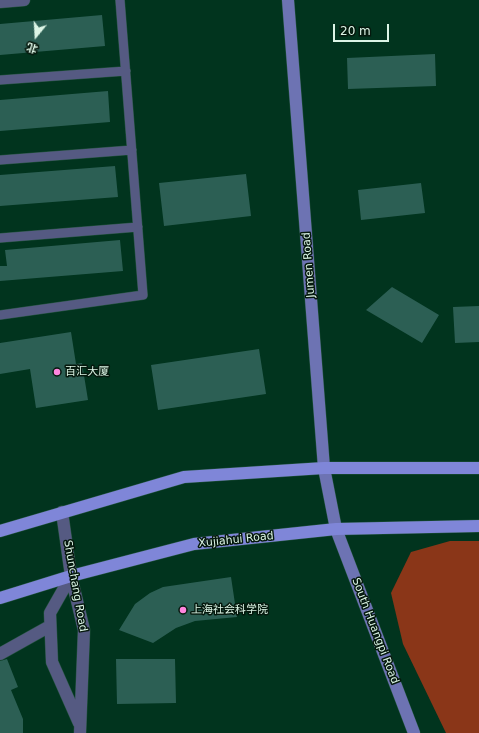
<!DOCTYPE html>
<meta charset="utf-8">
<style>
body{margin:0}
#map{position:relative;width:479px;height:733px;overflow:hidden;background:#01341e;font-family:"DejaVu Sans","Noto Sans SC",sans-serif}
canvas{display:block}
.north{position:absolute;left:16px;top:16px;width:40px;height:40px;-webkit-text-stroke:3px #05180d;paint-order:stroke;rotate:198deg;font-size:11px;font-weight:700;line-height:16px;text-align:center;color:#dcf5e6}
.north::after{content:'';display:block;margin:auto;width:14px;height:18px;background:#dcf5e6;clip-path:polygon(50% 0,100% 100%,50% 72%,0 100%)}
.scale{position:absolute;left:333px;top:24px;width:56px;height:18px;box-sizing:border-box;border:2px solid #dcf5e6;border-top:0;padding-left:5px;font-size:12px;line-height:14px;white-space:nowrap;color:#dcf5e6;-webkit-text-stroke:3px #05180d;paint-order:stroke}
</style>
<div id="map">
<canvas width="479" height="733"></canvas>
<div class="north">北</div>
<div class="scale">20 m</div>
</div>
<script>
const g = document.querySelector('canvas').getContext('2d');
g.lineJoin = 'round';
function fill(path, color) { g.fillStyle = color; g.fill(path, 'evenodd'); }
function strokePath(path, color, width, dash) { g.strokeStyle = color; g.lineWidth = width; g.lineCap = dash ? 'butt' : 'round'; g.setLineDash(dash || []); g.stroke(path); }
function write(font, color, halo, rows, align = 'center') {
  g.font = font + ' "DejaVu Sans","Noto Sans SC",sans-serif'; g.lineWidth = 3; g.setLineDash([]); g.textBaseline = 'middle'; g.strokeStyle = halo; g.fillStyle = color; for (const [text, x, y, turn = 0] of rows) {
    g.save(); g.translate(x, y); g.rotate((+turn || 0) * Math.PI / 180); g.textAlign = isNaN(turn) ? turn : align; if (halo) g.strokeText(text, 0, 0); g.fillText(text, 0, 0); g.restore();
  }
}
fill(new Path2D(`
 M 450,541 L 479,541 L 479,733 L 446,733 L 403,644 L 391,593 L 411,552 Z`), '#8a3618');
fill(new Path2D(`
 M 102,15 L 105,46 L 0,55 L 0,24 Z
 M 435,54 L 436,86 L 348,89 L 347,58 Z
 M 108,91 L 110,122 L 0,131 L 0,100 Z
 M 115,166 L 118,197 L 0,206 L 0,175 Z
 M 246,174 L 251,216 L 164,226 L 159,183 Z
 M 421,183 L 425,213 L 361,220 L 358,190 Z
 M 120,240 L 123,271 L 0,281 L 0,266 L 7,266 L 5,250 Z
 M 392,287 L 439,315 L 422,343 L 366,310 Z
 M 479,306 L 479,342 L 455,343 L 453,307 Z
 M 71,332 L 76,364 L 82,363 L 88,400 L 36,408 L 30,369 L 0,374 L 0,343 Z
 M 259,349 L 266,394 L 158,410 L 151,365 Z
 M 231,577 L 237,617 L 195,621 L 176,628 L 153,643 L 119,630 L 135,604 L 150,593 L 163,587 Z
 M 7,659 L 18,687 L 11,690 L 23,719 L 23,733 L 0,733 L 0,661 Z
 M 116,659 L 175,659 L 176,703 L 117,704 Z`), '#2c5f54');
const lane = new Path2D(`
 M 0,80 L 126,71
 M 0,160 L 132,150
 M 0,238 L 138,227
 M 0,315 L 143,295 L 120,0`);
const street = new Path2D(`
 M 0,2 L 24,0
 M 62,512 L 71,576 L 84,630 L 80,733
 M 71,576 L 50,613 L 52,662 L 79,723
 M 0,654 L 50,626`);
const secondary = new Path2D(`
 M 288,0 L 324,468 L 336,529 L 414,733`);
const primary = new Path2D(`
 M 0,531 L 184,477 L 324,468 L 479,468
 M 0,598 L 71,576 L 194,544 L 336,529 L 479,526`);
strokePath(lane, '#24533e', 10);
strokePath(street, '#24533e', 13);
strokePath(secondary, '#24533e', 13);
strokePath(primary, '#24533e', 13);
strokePath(lane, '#555a82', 9);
strokePath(street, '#555a82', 12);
strokePath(secondary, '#6d73b3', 12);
strokePath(primary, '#7f86d8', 12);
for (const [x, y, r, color] of [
 [57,372,4,"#ff85de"],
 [183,610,4,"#ff85de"]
]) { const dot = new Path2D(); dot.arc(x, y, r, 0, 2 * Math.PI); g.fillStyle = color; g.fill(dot); strokePath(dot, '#05180d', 1.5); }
write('11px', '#dcf5e6', '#05180d', [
 ["Jumen Road",309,265,-94],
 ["Xujiahui Road",236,540,-6],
 ["Shunchang Road",75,586,80],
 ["South Huangpi Road",375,631,69]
]);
write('11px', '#dcf5e6', '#05180d', [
 ["百汇大厦",65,372],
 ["上海社会科学院",191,610]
], 'left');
</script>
